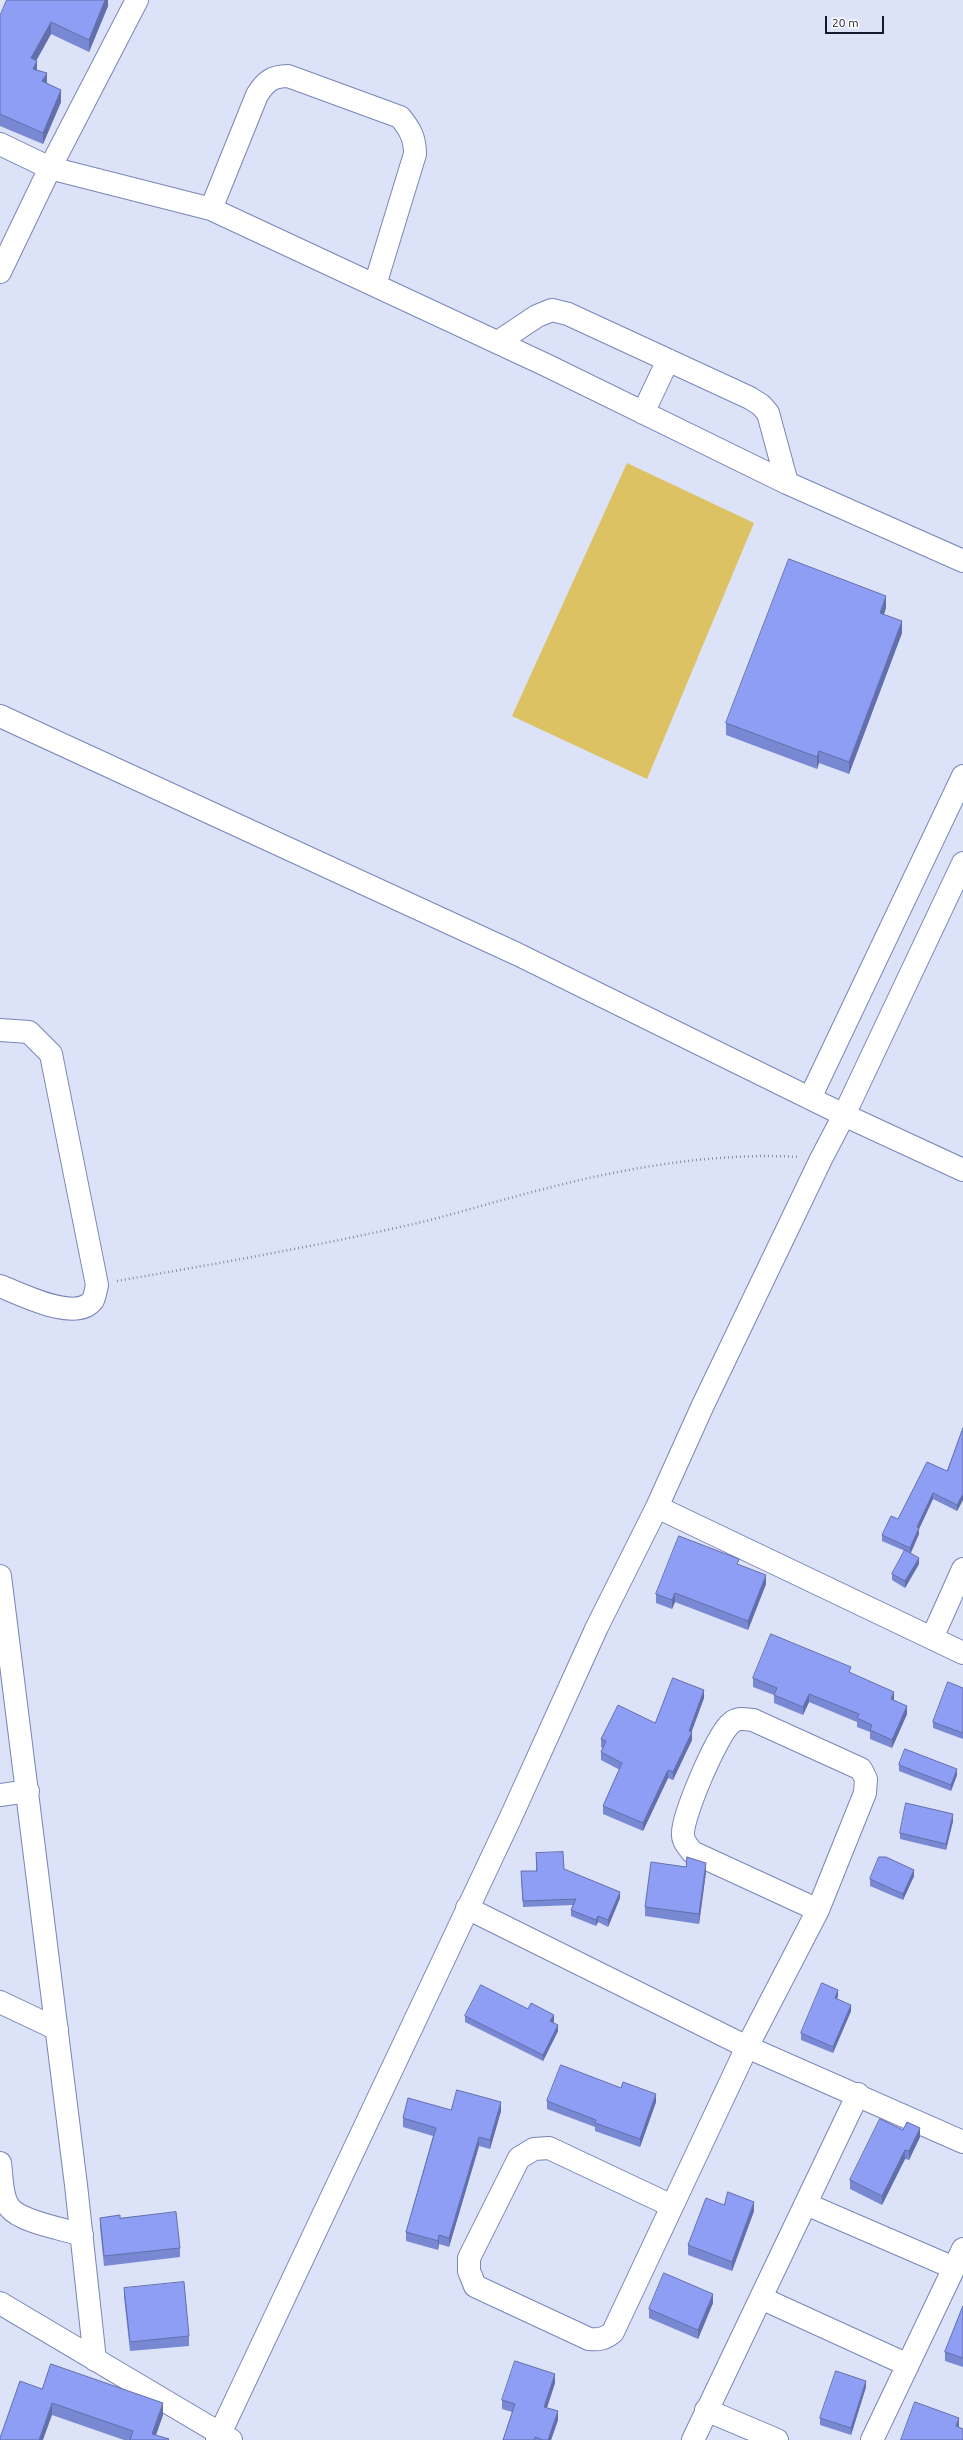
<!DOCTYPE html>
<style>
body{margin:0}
#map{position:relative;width:963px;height:2440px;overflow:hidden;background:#dce2f8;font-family:Ubuntu,sans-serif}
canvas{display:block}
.scale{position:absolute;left:825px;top:16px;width:59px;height:18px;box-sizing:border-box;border:2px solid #15192c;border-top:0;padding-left:5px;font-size:12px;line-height:14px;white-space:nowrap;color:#15192c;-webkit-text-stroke:3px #fff;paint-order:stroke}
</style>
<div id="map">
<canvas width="963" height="2440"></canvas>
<div class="scale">20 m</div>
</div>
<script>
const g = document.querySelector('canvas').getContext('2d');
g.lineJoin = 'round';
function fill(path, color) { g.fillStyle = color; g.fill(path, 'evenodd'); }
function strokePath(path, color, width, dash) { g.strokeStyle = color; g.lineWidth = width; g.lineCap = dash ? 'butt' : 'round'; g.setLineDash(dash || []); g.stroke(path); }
fill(new Path2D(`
 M 627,463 L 754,523 L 647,779 L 512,716 Z`), '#dcc262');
const minor = new Path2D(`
 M 0,144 L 50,168 L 211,209
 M 0,272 L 50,168 L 137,0
 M 375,285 L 415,154 C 415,138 410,129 400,117 L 288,76 C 272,76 265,82 257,95 L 211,209 L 546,365 L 787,483 L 963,561
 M 498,342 L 537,316 L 552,310 L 568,314 L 750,398 L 761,405 L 768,413 L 787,483
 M 643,413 L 668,360
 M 0,1030 L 29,1032 L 51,1054 L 97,1285 C 96,1289 95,1296 93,1300 C 76,1323 21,1294 0,1286
 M 810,1098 L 963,776
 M 657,1507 L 963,1653
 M 0,1576 L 76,2185 L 95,2360
 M 932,1638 L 963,1569
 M 0,1795 L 28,1791
 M 467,1908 L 747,2047 L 963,2142
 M 0,2002 L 57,2029
 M 0,2163 C 2,2176 1,2198 10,2208 C 21,2222 64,2229 82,2235
 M 806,2204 L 954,2268
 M 672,2206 L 549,2148 L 534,2149 L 519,2158 L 469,2258 L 469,2271 L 475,2286 L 589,2339 C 599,2340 605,2339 613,2332 L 747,2047 L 818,1910 L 865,1793 L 866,1779 L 861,1769 L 753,1720 C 744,1719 737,1717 730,1724 C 716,1737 683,1815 683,1833 C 682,1841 688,1846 692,1852 L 818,1910
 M 761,2298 L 908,2365
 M 0,2303 L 231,2440
 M 706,2410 L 777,2440
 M 217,2440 L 510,1819 L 597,1627 L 657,1507 L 703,1405 L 821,1159 L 844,1115 L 963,863
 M 693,2440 L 858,2094
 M 872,2440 L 963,2249`);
const highway = new Path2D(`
 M 0,716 L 517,954 L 844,1115 L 963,1170`);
strokePath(minor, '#7a85b9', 24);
strokePath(highway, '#7a85b9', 24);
strokePath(new Path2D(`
 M 117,1281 C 220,1263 324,1245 426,1221 C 465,1211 504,1199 544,1189 C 623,1168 717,1152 799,1157`), '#888da2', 2.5, [1, 3]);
strokePath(minor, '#fff', 22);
strokePath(highway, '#fff', 22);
fill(new Path2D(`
 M 108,0 L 108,6 L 89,52 L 51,34 L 36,61 L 37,71 L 47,84 L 61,102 L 43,144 L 0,126 L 0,16 Z
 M 886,608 L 884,614 L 902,633 L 849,774 L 819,763 L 817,769 L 726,735 L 726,723 Z
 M 963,1428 L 963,1500 L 957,1511 L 933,1499 L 919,1529 L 919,1534 L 911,1553 L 919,1564 L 905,1588 L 892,1580 L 892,1574 L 905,1551 L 882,1541 L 882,1535 L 898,1519 L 947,1471 Z
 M 739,1565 L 766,1584 L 748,1630 L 675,1602 L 672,1609 L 656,1603 L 656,1594 Z
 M 851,1673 L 894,1700 L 907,1714 L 892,1748 L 870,1739 L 870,1732 L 857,1727 L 857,1722 L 809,1702 L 803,1715 L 774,1703 L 774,1695 L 753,1687 L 753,1678 Z
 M 963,1688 L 963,1739 L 933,1728 L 933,1722 Z
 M 704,1698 L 691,1732 L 692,1740 L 673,1780 L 668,1778 L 643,1831 L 603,1814 L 603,1806 L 620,1770 L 601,1760 L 601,1752 L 603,1748 L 601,1747 L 601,1739 L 655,1723 Z
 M 899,1765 L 957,1775 L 951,1791 L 899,1771 Z
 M 953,1821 L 946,1850 L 900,1839 L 900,1833 Z
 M 536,1853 L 564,1869 L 620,1898 L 608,1927 L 598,1922 L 596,1926 L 571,1916 L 571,1910 L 573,1905 L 523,1907 L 521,1877 L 536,1871 Z
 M 706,1872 L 699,1924 L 645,1916 L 645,1907 Z
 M 914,1876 L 903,1900 L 870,1886 L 870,1879 Z
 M 838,1996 L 837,1999 L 851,2011 L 833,2053 L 801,2040 L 801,2033 Z
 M 528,2009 L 554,2021 L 553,2022 L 558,2031 L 543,2061 L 465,2022 L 465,2016 Z
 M 547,2101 L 656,2102 L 640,2147 L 595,2131 L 595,2127 L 547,2109 Z
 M 451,2110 L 501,2111 L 490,2149 L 479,2146 L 449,2247 L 439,2244 L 438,2250 L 406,2241 L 406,2232 L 433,2136 L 403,2127 L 403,2118 Z
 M 903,2130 L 920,2137 L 909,2160 L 905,2159 L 882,2205 L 850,2189 L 850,2180 Z
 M 724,2205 L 754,2211 L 732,2271 L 688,2255 L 688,2245 Z
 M 100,2218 L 120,2218 L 180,2248 L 180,2257 L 104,2266 L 100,2227 Z
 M 124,2288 L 189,2336 L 189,2346 L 130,2351 L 124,2297 Z
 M 713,2303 L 698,2339 L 649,2318 L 649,2309 Z
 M 963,2306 L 963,2367 L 945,2361 L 945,2352 Z
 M 555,2383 L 547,2408 L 558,2420 L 551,2440 L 503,2440 L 512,2412 L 502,2409 L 502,2400 Z
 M 866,2387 L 851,2435 L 820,2425 L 820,2418 Z
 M 42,2389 L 163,2415 L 156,2435 L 169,2440 L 124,2440 L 52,2415 Z`), '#7988d2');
fill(new Path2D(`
 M 105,0 L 108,0 L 108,6 L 89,52 L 89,40 Z
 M 51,22 L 51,34 L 31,70 L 31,58 Z
 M 37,61 L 37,73 L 33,69 Z
 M 47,73 L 47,85 L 42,81 Z
 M 61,90 L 61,102 L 43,144 L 43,133 Z
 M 886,596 L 886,608 L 880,625 L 880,613 Z
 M 902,621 L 902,633 L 849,774 L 849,762 Z
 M 819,751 L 819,763 L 817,769 L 817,757 Z
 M 933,1493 L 933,1499 L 919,1529 L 919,1534 L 910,1554 L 910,1548 L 917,1527 Z
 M 963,1494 L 963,1500 L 957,1511 L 957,1505 Z
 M 919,1558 L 919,1564 L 905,1588 L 905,1581 Z
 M 766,1575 L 766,1584 L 748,1630 L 748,1621 Z
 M 675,1593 L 675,1602 L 672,1609 L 672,1600 Z
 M 704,1690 L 704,1698 L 689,1739 L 689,1731 Z
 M 894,1692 L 894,1700 L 891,1699 Z
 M 809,1694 L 809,1702 L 803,1715 L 803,1707 Z
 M 907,1706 L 907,1714 L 892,1748 L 892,1740 Z
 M 692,1732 L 692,1740 L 673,1780 L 673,1772 Z
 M 957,1769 L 957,1775 L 951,1791 L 951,1785 Z
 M 668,1770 L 668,1778 L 643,1831 L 643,1823 Z
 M 953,1814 L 953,1821 L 946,1850 L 946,1844 Z
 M 706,1863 L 706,1872 L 699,1924 L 699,1914 Z
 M 914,1870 L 914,1876 L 903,1900 L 903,1894 Z
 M 620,1892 L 620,1898 L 608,1927 L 608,1920 Z
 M 598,1916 L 598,1922 L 596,1926 L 596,1920 Z
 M 838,1990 L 838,1996 L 835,2004 L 835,1998 Z
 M 851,2005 L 851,2011 L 833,2053 L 833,2047 Z
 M 554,2015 L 554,2021 L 550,2027 L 550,2021 Z
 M 558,2025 L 558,2031 L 543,2061 L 543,2055 Z
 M 656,2094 L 656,2102 L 640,2147 L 640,2139 Z
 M 501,2102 L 501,2111 L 490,2149 L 490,2140 Z
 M 920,2128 L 920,2137 L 909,2160 L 909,2151 Z
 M 479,2137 L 479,2146 L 449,2247 L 449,2238 Z
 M 905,2150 L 905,2159 L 882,2205 L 882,2196 Z
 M 754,2202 L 754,2211 L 732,2271 L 732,2262 Z
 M 439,2235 L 439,2244 L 438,2250 L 438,2241 Z
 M 713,2294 L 713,2303 L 698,2339 L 698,2330 Z
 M 555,2374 L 555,2383 L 544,2416 L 544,2407 Z
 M 866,2381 L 866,2387 L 851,2435 L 851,2428 Z
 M 52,2403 L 52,2415 L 43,2440 L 39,2440 Z
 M 163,2403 L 163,2415 L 154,2440 L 152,2434 Z
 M 558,2411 L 558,2420 L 551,2440 L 548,2440 Z
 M 959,2418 L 959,2427 L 956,2426 Z`), '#636fab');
const building = new Path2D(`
 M 7,0 L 105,0 L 89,40 L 51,22 L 31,58 L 37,61 L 33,69 L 47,73 L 42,81 L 61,90 L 43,133 L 0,114 L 0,16 Z
 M 789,559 L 886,596 L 880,613 L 902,621 L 849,762 L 819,751 L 817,757 L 726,723 Z
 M 963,1428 L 963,1494 L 957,1505 L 933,1493 L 917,1527 L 919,1528 L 910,1548 L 882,1535 L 891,1516 L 898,1519 L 927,1462 L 947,1471 Z
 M 679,1536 L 739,1559 L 737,1564 L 766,1575 L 748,1621 L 675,1593 L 672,1600 L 656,1594 Z
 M 905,1550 L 919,1558 L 905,1581 L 892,1574 Z
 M 771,1634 L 851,1667 L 849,1672 L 894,1692 L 891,1699 L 907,1706 L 892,1740 L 870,1730 L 872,1725 L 857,1718 L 859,1714 L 809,1694 L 803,1707 L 774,1695 L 777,1688 L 753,1678 Z
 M 673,1678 L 704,1690 L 689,1731 L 692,1732 L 673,1772 L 668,1770 L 643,1823 L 603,1806 L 622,1763 L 601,1752 L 606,1741 L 601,1739 L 618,1705 L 655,1723 Z
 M 948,1682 L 963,1688 L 963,1733 L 933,1722 Z
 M 905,1749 L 957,1769 L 951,1785 L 899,1765 Z
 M 906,1803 L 953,1814 L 946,1844 L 900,1833 Z
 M 563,1852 L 564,1869 L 620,1892 L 608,1920 L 598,1916 L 596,1920 L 571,1910 L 576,1899 L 523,1901 L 521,1871 L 537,1871 L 536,1853 Z
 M 687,1857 L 706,1863 L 699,1914 L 645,1907 L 651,1862 L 686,1867 Z
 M 879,1857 L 886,1857 L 914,1870 L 903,1894 L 870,1879 Z
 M 822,1983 L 838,1990 L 835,1998 L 851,2005 L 833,2047 L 801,2033 Z
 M 481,1985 L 528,2009 L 531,2003 L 554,2015 L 550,2021 L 558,2025 L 543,2055 L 465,2016 Z
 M 561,2065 L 621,2088 L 623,2082 L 656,2094 L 640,2139 L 595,2123 L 596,2120 L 547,2101 Z
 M 457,2090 L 501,2102 L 490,2140 L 479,2137 L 449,2238 L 439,2235 L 438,2241 L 406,2232 L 436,2128 L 403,2118 L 408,2098 L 451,2110 Z
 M 880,2119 L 903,2130 L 907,2122 L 920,2128 L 909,2151 L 905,2150 L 882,2196 L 850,2180 Z
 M 728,2192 L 754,2202 L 732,2262 L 688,2245 L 706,2198 L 724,2205 Z
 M 176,2212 L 180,2248 L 104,2256 L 100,2218 L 120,2215 L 120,2218 Z
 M 664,2273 L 713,2294 L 698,2330 L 649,2309 Z
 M 184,2282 L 189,2336 L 130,2342 L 124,2288 Z
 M 963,2306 L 963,2358 L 945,2352 Z
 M 515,2361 L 555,2374 L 544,2407 L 558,2411 L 548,2440 L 543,2440 L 535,2437 L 534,2440 L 503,2440 L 515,2404 L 502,2400 Z
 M 51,2364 L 163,2403 L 152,2434 L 169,2439 L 168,2440 L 130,2440 L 133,2431 L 52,2403 L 39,2440 L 0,2440 L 0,2438 L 20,2381 L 42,2389 Z
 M 836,2371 L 866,2381 L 851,2428 L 820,2418 Z
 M 915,2402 L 959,2418 L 956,2426 L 963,2429 L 963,2440 L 901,2440 Z`);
fill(building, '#8d9ef4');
strokePath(building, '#636fab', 1);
</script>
